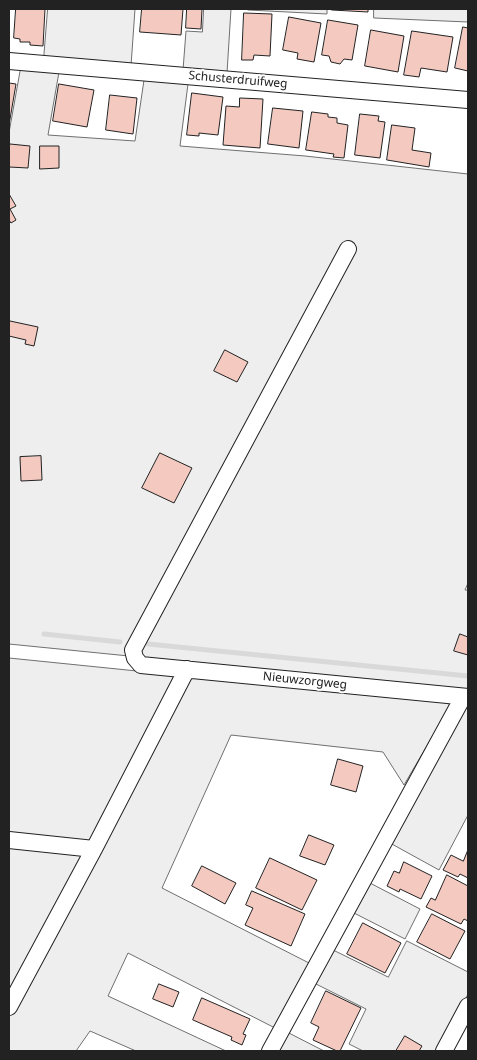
<!DOCTYPE html>
<style>
body{margin:0}
#map{position:relative;width:477px;height:1060px;overflow:hidden;background:#fff;font-family:"Noto Sans",sans-serif}
canvas{display:block}
.frame{position:absolute;inset:0;border:10px solid #222;pointer-events:none}
</style>
<div id="map">
<canvas width="477" height="1060"></canvas>
<div class="frame"></div>
</div>
<script>
const g = document.querySelector('canvas').getContext('2d');
g.lineJoin = 'round';
function fill(path, color) { g.fillStyle = color; g.fill(path, 'evenodd'); }
function strokePath(path, color, width, dash) { g.strokeStyle = color; g.lineWidth = width; g.lineCap = dash ? 'butt' : 'round'; g.setLineDash(dash || []); g.stroke(path); }
function write(font, color, halo, rows, align = 'center') {
  g.font = font + ' "Noto Sans",sans-serif'; g.lineWidth = 4; g.setLineDash([]); g.textBaseline = 'middle'; g.strokeStyle = halo; g.fillStyle = color; for (const [text, x, y, turn = 0] of rows) {
    g.save(); g.translate(x, y); g.rotate((+turn || 0) * Math.PI / 180); g.textAlign = isNaN(turn) ? turn : align; if (halo) g.strokeText(text, 0, 0); g.fillText(text, 0, 0); g.restore();
  }
}
const green = new Path2D(`
 M 48,9 L 135,9 L 131,66 L 44,59 Z
 M 204,9 L 231,9 L 227,73 L 183,70 L 186,31 L 202,32 Z
 M 248,9 L 327,9 L 327,14 L 248,10 Z
 M 374,9 L 468,9 L 468,22 L 374,18 Z
 M 21,68 L 59,72 L 48,135 L 135,141 L 144,80 L 188,84 L 180,146 L 305,156 L 468,174 L 468,583 L 465,590 L 468,590 L 468,690 L 9,644 L 9,133 Z
 M 9,658 L 452,703 L 404,785 L 383,752 L 231,735 L 162,888 L 309,963 L 275,1028 L 128,953 L 108,996 L 226,1051 L 136,1051 L 90,1031 L 76,1051 L 9,1051 Z
 M 468,706 L 468,815 L 439,870 L 390,843 L 465,708 Z
 M 368,882 L 420,909 L 405,939 L 352,912 Z
 M 407,941 L 468,972 L 468,994 L 439,1051 L 363,1051 L 349,1044 L 366,1009 L 314,983 L 331,949 L 388,977 Z
 M 285,1031 L 324,1051 L 274,1051 Z`);
fill(green, '#eee');
strokePath(green, '#6f6f6f', 1);
strokePath(new Path2D(`
 M 44,634 L 120,642
 M 148,644 L 468,676`), '#d9d9d9', 5);
const building = new Path2D(`
 M 16,9 L 45,9 L 43,46 L 30,45 L 30,42 L 20,42 L 20,39 L 14,38 Z
 M 142,9 L 183,9 L 181,35 L 140,32 Z
 M 187,9 L 202,9 L 201,29 L 186,28 Z
 M 333,9 L 368,9 L 368,12 L 332,10 Z
 M 244,13 L 272,14 L 270,56 L 254,55 L 253,60 L 242,60 Z
 M 289,17 L 321,23 L 314,62 L 297,59 L 298,53 L 283,50 Z
 M 328,20 L 358,25 L 352,60 L 344,59 L 340,64 L 331,62 L 329,56 L 322,55 Z
 M 463,27 L 468,28 L 468,71 L 455,68 Z
 M 371,30 L 404,36 L 398,72 L 365,66 Z
 M 412,31 L 453,37 L 447,72 L 421,68 L 419,77 L 404,75 Z
 M 9,83 L 16,84 L 9,125 Z
 M 59,84 L 94,90 L 87,127 L 53,121 Z
 M 192,93 L 223,97 L 218,135 L 199,133 L 199,136 L 187,135 Z
 M 110,95 L 137,98 L 133,134 L 106,130 Z
 M 240,98 L 263,99 L 260,148 L 223,145 L 226,106 L 239,107 Z
 M 273,108 L 303,111 L 299,148 L 268,144 Z
 M 312,112 L 328,114 L 328,117 L 337,118 L 337,123 L 348,125 L 344,158 L 333,157 L 334,154 L 306,150 Z
 M 360,114 L 379,116 L 378,121 L 385,122 L 380,158 L 355,155 Z
 M 392,125 L 415,128 L 412,150 L 431,153 L 429,167 L 387,160 Z
 M 10,144 L 30,146 L 28,168 L 9,167 Z
 M 40,146 L 59,146 L 59,168 L 40,169 Z
 M 9,194 L 16,206 L 10,209 L 16,220 L 11,223 L 9,220 Z
 M 10,321 L 38,327 L 34,346 L 25,344 L 26,340 L 9,336 Z
 M 225,350 L 248,362 L 237,382 L 214,371 Z
 M 160,453 L 192,468 L 174,503 L 142,488 Z
 M 41,456 L 42,480 L 21,481 L 20,457 Z
 M 460,634 L 468,637 L 468,655 L 454,651 Z
 M 338,759 L 363,766 L 356,792 L 331,785 Z
 M 309,835 L 334,845 L 325,865 L 300,856 Z
 M 468,850 L 468,878 L 460,874 L 458,877 L 443,870 L 451,855 L 463,861 Z
 M 270,858 L 317,880 L 302,910 L 256,888 Z
 M 404,862 L 432,876 L 421,899 L 400,889 L 399,892 L 387,886 L 394,871 L 399,873 Z
 M 202,866 L 236,883 L 225,904 L 192,886 Z
 M 447,875 L 468,886 L 468,921 L 464,919 L 461,924 L 426,907 L 431,898 L 435,900 Z
 M 252,891 L 305,914 L 291,946 L 245,925 L 253,908 L 246,905 Z
 M 432,914 L 465,931 L 450,959 L 417,942 Z
 M 363,923 L 401,943 L 385,973 L 347,954 Z
 M 159,984 L 179,992 L 173,1007 L 153,999 Z
 M 326,991 L 361,1008 L 340,1051 L 337,1051 L 313,1040 L 319,1027 L 311,1023 Z
 M 202,998 L 250,1019 L 243,1034 L 246,1035 L 242,1045 L 231,1040 L 232,1037 L 193,1020 Z
 M 405,1036 L 422,1046 L 419,1051 L 396,1051 Z`);
fill(building, '#f3c9c0');
strokePath(building, '#222', 1);
const street = new Path2D(`
 M 9,61 L 468,100
 M 348,249 L 133,650 L 135,658 L 141,665 L 468,697
 M 9,840 L 94,849
 M 9,1007 L 94,849 L 187,669
 M 270,1051 L 463,697
 M 444,1051 L 468,1006`);
strokePath(street, '#222', 18);
strokePath(street, '#fff', 16);
write('12px', '#222', '#fff', [
 ["Schusterdruifweg",238,80,5],
 ["Nieuwzorgweg",305,681,6]
]);
</script>
